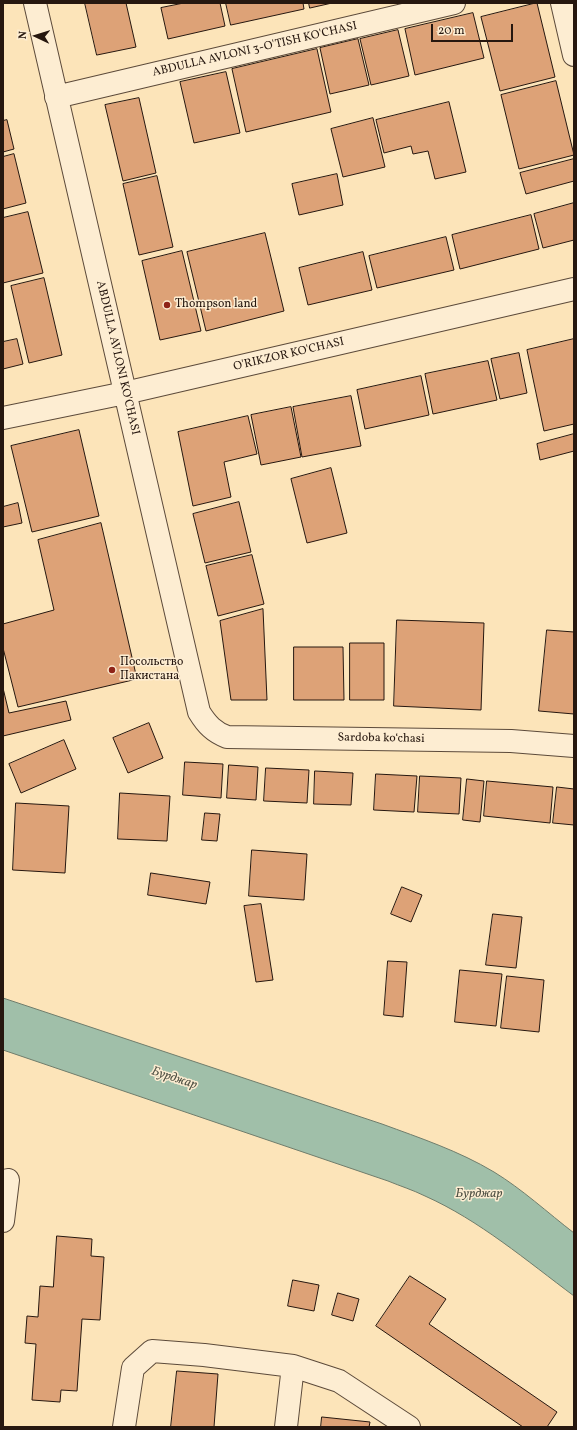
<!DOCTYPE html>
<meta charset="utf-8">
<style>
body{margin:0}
#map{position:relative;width:577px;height:1430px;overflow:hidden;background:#fce4b9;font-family:Vollkorn,serif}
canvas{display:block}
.frame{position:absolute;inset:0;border:4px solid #26170f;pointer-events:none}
.north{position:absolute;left:16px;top:16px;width:40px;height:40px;-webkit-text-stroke:3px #fdedd2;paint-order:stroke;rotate:274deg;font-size:11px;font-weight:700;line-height:16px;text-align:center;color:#26170f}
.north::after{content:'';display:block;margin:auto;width:14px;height:18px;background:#26170f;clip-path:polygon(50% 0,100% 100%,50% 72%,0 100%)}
.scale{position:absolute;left:431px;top:24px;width:82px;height:18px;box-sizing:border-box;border:2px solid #26170f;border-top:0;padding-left:5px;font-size:12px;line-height:14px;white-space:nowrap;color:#26170f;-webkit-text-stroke:3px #fdedd2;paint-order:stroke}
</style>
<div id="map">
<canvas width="577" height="1430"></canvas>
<div class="frame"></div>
<div class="north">N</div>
<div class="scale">20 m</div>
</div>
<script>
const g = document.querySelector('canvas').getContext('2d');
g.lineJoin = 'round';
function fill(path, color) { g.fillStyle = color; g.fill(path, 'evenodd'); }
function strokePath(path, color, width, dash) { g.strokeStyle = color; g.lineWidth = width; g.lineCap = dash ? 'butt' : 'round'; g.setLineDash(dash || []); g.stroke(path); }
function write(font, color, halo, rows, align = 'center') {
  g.font = font + ' Vollkorn,serif'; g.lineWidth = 3; g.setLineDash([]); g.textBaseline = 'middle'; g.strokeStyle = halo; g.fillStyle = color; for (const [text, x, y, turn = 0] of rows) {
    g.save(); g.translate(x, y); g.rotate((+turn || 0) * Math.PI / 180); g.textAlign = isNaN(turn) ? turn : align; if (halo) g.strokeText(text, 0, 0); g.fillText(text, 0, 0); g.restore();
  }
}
const water = new Path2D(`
 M 3,998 L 382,1124 C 420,1138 459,1151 494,1172 C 522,1189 548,1213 574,1233 L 574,1296 C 527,1261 479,1220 425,1196 C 413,1190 400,1186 388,1181 L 3,1050 Z`);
fill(water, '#a0bfa9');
strokePath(water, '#6f7c6b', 1);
const building = new Path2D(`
 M 85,3 L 126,3 L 136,47 L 97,55 Z
 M 184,3 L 220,3 L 225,26 L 168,39 L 161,8 Z
 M 226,3 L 303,3 L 304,9 L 231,25 Z
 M 309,3 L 332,3 L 310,8 Z
 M 537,3 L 555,77 L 500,91 L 481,17 Z
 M 473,13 L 484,58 L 415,75 L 405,29 Z
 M 398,30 L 409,76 L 371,85 L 360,39 Z
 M 358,39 L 369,85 L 330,94 L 320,48 Z
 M 317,49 L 331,112 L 246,132 L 232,69 Z
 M 226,72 L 240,133 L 194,143 L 180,82 Z
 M 556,81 L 574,155 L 519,169 L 501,95 Z
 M 139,98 L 156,173 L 123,181 L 105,105 Z
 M 449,102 L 466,172 L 435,179 L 428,151 L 413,154 L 411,146 L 384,153 L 376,120 Z
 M 373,118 L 385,167 L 343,177 L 331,129 Z
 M 7,120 L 14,149 L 3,152 L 3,121 Z
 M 14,154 L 26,203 L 3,209 L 3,157 Z
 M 574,159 L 574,181 L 526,194 L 520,173 Z
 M 337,174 L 343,205 L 299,215 L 292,184 Z
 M 157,176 L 173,247 L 139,255 L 123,184 Z
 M 574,203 L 574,240 L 543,248 L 534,214 Z
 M 28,212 L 43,273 L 3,283 L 3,218 Z
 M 531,215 L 539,249 L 460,269 L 452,235 Z
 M 265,233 L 284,311 L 206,331 L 187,252 Z
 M 446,237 L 454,270 L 377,288 L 369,256 Z
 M 182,251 L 201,331 L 160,340 L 142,261 Z
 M 363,252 L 372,290 L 308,305 L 299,268 Z
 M 44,278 L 62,355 L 29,363 L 11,286 Z
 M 17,339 L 23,364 L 3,369 L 3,342 Z
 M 574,339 L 574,424 L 544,431 L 527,350 Z
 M 519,353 L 527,393 L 500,399 L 491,359 Z
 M 488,361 L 497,400 L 433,414 L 425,374 Z
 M 421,376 L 429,415 L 365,429 L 357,390 Z
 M 351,396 L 361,446 L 302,457 L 293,407 Z
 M 291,407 L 301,457 L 261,465 L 251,415 Z
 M 248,416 L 257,454 L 224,462 L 231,497 L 193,506 L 178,432 Z
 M 79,430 L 99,516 L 32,532 L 11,446 Z
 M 574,434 L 574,451 L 540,460 L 537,444 Z
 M 331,468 L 347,533 L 307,543 L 291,479 Z
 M 239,502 L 251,552 L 205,563 L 193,514 Z
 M 18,503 L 22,523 L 3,527 L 3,507 Z
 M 101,523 L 137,679 L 18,707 L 3,648 L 3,624 L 54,610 L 38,540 Z
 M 252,555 L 264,604 L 218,616 L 206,566 Z
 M 263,609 L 267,700 L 231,700 L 220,621 Z
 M 397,620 L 484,623 L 481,710 L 394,706 Z
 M 547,630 L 574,632 L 574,714 L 539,711 Z
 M 350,643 L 384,643 L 384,700 L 350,700 Z
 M 294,647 L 343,647 L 344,700 L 294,700 Z
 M 3,688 L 9,713 L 66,701 L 71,720 L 3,736 Z
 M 149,723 L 163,758 L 128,773 L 113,738 Z
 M 64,740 L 76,769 L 21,793 L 9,764 Z
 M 185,762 L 223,764 L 221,798 L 183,795 Z
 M 229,765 L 258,767 L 256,800 L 227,798 Z
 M 266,768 L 309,770 L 307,803 L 264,801 Z
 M 315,771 L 353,773 L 351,805 L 314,804 Z
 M 376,774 L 417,776 L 414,812 L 374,810 Z
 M 420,776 L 461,778 L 459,814 L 418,812 Z
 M 467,779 L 484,781 L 480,822 L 463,820 Z
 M 487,781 L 553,787 L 550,823 L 484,816 Z
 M 557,787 L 574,789 L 574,825 L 553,823 Z
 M 120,793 L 170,796 L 167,841 L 118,839 Z
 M 16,803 L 69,806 L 65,873 L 13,870 Z
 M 205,813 L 220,814 L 217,841 L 202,840 Z
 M 252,850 L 307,854 L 304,900 L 249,896 Z
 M 151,873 L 210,882 L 206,904 L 148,895 Z
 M 402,887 L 422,895 L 411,922 L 391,914 Z
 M 261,904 L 273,980 L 256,982 L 244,906 Z
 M 493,914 L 522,917 L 516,968 L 486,965 Z
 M 388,961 L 407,962 L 403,1017 L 384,1015 Z
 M 460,970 L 502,974 L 496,1026 L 455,1022 Z
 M 507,976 L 544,980 L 539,1032 L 501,1028 Z
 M 57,1236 L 92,1239 L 91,1256 L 104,1257 L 100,1320 L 82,1319 L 77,1391 L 61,1390 L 60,1402 L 32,1400 L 36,1344 L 25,1343 L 27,1316 L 38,1317 L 40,1286 L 53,1287 Z
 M 410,1276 L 446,1299 L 429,1324 L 557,1412 L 547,1427 L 523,1427 L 376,1326 Z
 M 293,1280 L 319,1285 L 314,1311 L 288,1306 Z
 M 338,1293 L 359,1299 L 353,1321 L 332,1315 Z
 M 177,1371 L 218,1374 L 214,1427 L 171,1427 Z
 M 322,1417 L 370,1422 L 369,1427 L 321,1427 Z`);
fill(building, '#dda277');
strokePath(building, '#26170f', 1);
const minor = new Path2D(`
 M 35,3 L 199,712 C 207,725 214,732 227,737 L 511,741 L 574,746
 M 562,3 L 574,55
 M 56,97 L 454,3
 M 3,418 L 125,393 L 574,289
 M 3,1221 L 8,1180
 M 124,1427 L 133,1368 L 152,1351 L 204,1355 L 293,1366 L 339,1381 L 409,1427
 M 286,1427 L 293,1366`);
strokePath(minor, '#5c4a3a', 24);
strokePath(minor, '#fdedd2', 22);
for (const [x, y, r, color] of [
 [167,305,4,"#8f2418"],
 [112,670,4,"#8f2418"]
]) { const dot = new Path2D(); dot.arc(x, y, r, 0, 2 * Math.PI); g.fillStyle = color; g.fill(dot); strokePath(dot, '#fdedd2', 1.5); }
write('12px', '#26170f', '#fdedd2', [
 ["ABDULLA AVLONI 3-O'TISH KO'CHASI",255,50,-13],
 ["O'RIKZOR KO'CHASI",289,355,-13],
 ["ABDULLA AVLONI KO'CHASI",117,358,77],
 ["Sardoba koʻchasi",381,739,1]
]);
write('12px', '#26170f', '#fdedd2', [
 ["Thompson land",175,305],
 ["Посольство",120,663],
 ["Пакистана",120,677]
], 'left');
write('italic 13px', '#515245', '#fdedd2', [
 ["Бурджар",174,1079,18],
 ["Бурджар",479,1195]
]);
</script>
